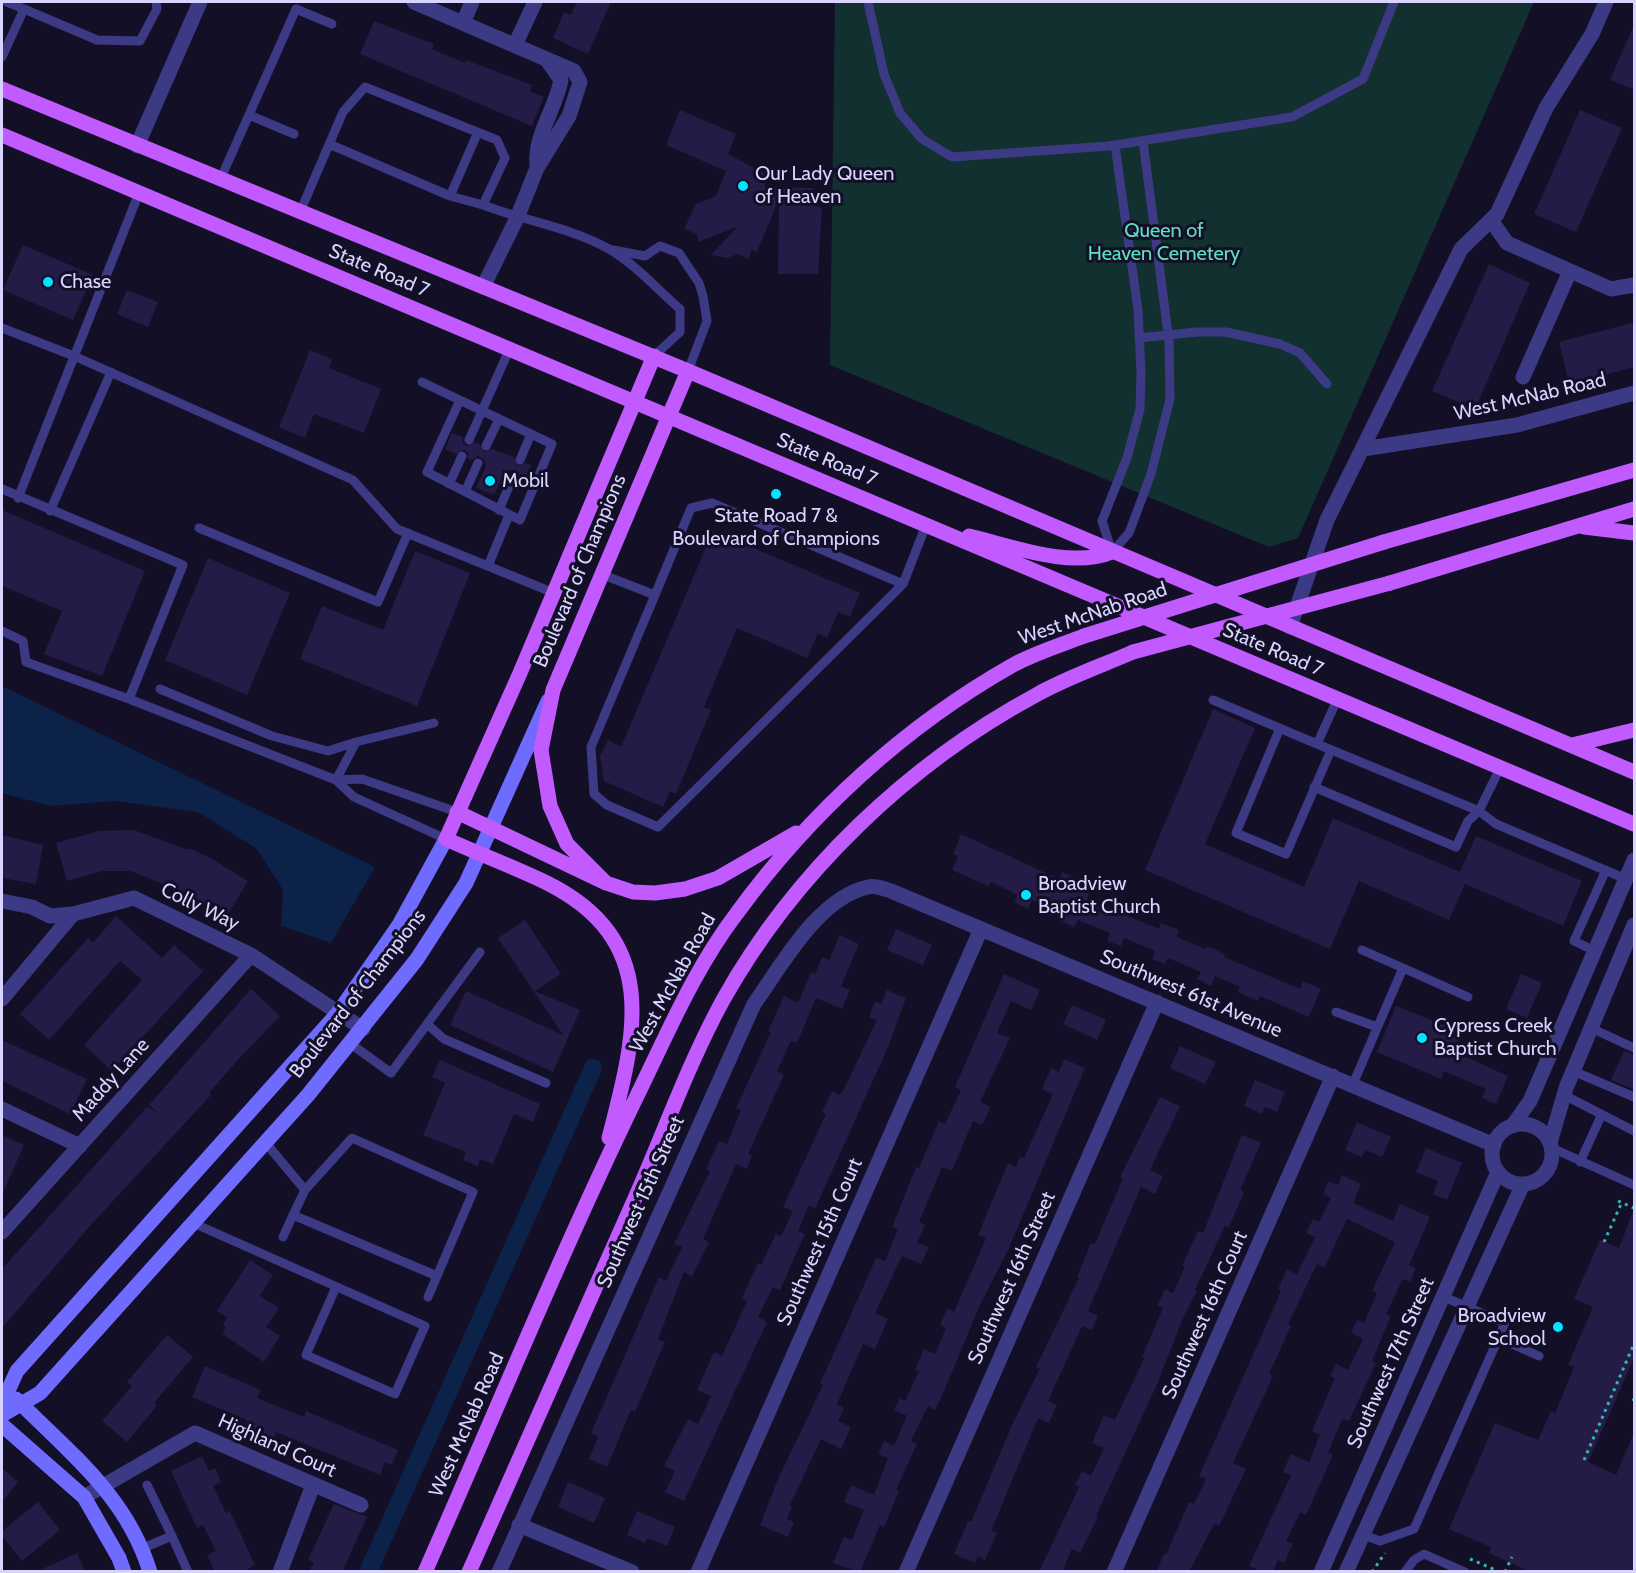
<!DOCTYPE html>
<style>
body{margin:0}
#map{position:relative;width:1636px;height:1573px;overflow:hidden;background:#130f26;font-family:Cabin,sans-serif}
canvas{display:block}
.frame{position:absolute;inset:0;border:3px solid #d9d4ff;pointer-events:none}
</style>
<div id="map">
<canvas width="1636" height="1573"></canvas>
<div class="frame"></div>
</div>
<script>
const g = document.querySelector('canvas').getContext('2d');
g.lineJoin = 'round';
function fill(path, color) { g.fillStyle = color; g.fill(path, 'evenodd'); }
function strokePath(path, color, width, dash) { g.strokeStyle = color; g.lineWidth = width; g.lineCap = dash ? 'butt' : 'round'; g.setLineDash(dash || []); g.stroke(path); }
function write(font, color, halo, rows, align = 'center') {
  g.font = font + ' Cabin,sans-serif'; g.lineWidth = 6; g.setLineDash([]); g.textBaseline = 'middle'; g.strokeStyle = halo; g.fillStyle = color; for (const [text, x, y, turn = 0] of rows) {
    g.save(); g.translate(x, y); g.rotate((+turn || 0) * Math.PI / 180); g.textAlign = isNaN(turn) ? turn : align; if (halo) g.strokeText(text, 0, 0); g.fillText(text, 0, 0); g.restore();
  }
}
fill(new Path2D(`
 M 835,2 L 1534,2 L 1298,538 L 1269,547 L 830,365 Z`), '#12302f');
fill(new Path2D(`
 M 2,686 L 375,867 L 331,943 L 281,926 L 283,890 L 257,849 L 198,812 L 115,801 L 50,806 L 2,793 Z`), '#0c2248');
strokePath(new Path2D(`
 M 368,1572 L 593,1068`), '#0c2248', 18);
fill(new Path2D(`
 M 577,2 L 611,2 L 588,54 L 553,38 L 564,12 L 571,15 Z
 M 374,21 L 434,44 L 432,49 L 465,63 L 466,60 L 532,85 L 530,91 L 544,97 L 532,126 L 360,54 Z
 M 1635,23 L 1635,90 L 1610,80 Z
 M 680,110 L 736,134 L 728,154 L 769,176 L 764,187 L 813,188 L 813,205 L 822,208 L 818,274 L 778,274 L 779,199 L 757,252 L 752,250 L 748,259 L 738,254 L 727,258 L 711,255 L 737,227 L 698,242 L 697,234 L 684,229 L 696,204 L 716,196 L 726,171 L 666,145 Z
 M 1580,110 L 1622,128 L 1576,232 L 1534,214 Z
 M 23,245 L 93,275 L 73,320 L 3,290 Z
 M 1489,264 L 1530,283 L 1475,409 L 1432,391 Z
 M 127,290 L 158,302 L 148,327 L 117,314 Z
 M 1635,322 L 1635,367 L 1569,384 L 1559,342 Z
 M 310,350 L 332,359 L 329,368 L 381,389 L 364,433 L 314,414 L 305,438 L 279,427 Z
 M 452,433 L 463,437 L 463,443 L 467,446 L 475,442 L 480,444 L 484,452 L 492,449 L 514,457 L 518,466 L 526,463 L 531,465 L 524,482 L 519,480 L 518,473 L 512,470 L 504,474 L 494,495 L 476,488 L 486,466 L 484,460 L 478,456 L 472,460 L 468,459 L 468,453 L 464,450 L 456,454 L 445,449 Z
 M 2,510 L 145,571 L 102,676 L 44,654 L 62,611 L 2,586 Z
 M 713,531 L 860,593 L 850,617 L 838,612 L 827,638 L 818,633 L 807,658 L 737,628 L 704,707 L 711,710 L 676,794 L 670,791 L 663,807 L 604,781 L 600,756 L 608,740 L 621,747 Z
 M 415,551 L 470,573 L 417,706 L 300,659 L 322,606 L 383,630 Z
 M 208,558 L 290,593 L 247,695 L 165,660 Z
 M 1213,709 L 1255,728 L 1205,844 L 1304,887 L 1333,818 L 1460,872 L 1476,836 L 1582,881 L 1563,926 L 1465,884 L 1449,920 L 1359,881 L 1330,949 L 1145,870 Z
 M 134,830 L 188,850 L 189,848 L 214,860 L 248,881 L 227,916 L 196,898 L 131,871 L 102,871 L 67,881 L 56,843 L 99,831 Z
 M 961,834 L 1059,879 L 1062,872 L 1092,885 L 1087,899 L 1159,929 L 1161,923 L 1179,930 L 1177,937 L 1205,949 L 1207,946 L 1225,954 L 1224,957 L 1300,989 L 1303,981 L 1321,989 L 1309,1017 L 1260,996 L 1258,1001 L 1238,992 L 1240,987 L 1215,976 L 1211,986 L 1197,979 L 1201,972 L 1168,958 L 1165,964 L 1152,959 L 1155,951 L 1124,938 L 1121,946 L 1107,941 L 1110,933 L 1078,920 L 1074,927 L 1060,921 L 1064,913 L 1032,900 L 1028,909 L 1014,902 L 1018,895 L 991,882 L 989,886 L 952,870 L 958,856 L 953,854 Z
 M 2,835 L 43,845 L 36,884 L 2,878 Z
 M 116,916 L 162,958 L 174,945 L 203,971 L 112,1071 L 84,1045 L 142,980 L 120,961 L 49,1040 L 20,1014 L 88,938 L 93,943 Z
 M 525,920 L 561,974 L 535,991 L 580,1010 L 553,1072 L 450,1025 L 466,991 L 563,1035 L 498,938 Z
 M 896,929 L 932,945 L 923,965 L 887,950 Z
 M 840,935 L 859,944 L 841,986 L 850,990 L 842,1009 L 816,998 L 797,1043 L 791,1041 L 777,1071 L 784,1075 L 748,1154 L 752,1156 L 747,1169 L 736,1164 L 703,1239 L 709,1242 L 692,1277 L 684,1272 L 658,1339 L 665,1342 L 635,1412 L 631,1410 L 607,1467 L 589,1459 L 598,1437 L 591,1433 L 659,1277 L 666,1281 L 682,1247 L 674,1244 L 710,1171 L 706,1169 L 719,1141 L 727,1144 L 741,1110 L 736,1108 L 771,1032 L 768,1031 L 784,996 L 798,1003 L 811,972 L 815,974 L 822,957 L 829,960 Z
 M 1004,974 L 1040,990 L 1031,1010 L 1011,1001 L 997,1033 L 1010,1038 L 980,1102 L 991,1107 L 982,1125 L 973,1121 L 952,1171 L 942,1167 L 919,1222 L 925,1225 L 917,1243 L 929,1247 L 921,1264 L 902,1256 L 875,1313 L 888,1319 L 875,1349 L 863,1344 L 837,1404 L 844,1408 L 838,1421 L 851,1427 L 841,1449 L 821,1439 L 790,1505 L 792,1506 L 787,1519 L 794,1522 L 788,1537 L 760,1525 L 778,1479 L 823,1385 L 820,1384 L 876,1258 L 885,1261 L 898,1229 L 892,1227 L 916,1167 L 919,1168 L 939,1121 L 945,1124 L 961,1090 L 955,1087 Z
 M 1521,974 L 1542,983 L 1527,1018 L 1506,1009 Z
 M 251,989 L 280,1016 L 236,1062 L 209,1093 L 211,1095 L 89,1227 L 2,1328 L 2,1269 L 147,1107 L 157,1112 L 149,1105 Z
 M 887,990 L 906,998 L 889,1045 L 815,1209 L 809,1205 L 798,1231 L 805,1234 L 780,1290 L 773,1287 L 758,1317 L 767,1322 L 684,1501 L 665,1492 L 675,1471 L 664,1466 L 688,1419 L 698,1424 L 711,1396 L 697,1390 L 714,1352 L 722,1356 L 747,1301 L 742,1298 L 758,1263 L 761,1265 L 776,1234 L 781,1236 L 793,1211 L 783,1207 L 826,1114 L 822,1112 L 832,1091 L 840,1095 L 845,1087 L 877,1020 L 869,1017 L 875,1002 L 881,1004 Z
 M 1072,1005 L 1106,1020 L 1097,1040 L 1063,1024 Z
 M 1396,1006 L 1461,1032 L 1453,1051 L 1508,1076 L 1496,1104 L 1482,1098 L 1486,1089 L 1444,1071 L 1441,1079 L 1377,1052 Z
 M 2,1040 L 87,1079 L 70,1114 L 2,1081 Z
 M 1180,1046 L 1216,1062 L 1205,1084 L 1170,1068 Z
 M 1624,1051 L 1635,1055 L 1635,1090 L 1611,1080 Z
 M 1064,1059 L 1085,1068 L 1009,1248 L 979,1307 L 942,1396 L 935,1410 L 928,1406 L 911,1441 L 917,1444 L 896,1490 L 899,1491 L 884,1527 L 880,1525 L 860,1572 L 833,1563 L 844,1537 L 852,1540 L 864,1510 L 844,1502 L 851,1485 L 874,1495 L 888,1458 L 878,1454 L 884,1441 L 894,1446 L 907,1416 L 894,1410 L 900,1398 L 905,1401 L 919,1371 L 915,1370 L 924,1349 L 935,1354 L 946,1328 L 940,1325 L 948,1308 L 954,1312 L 986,1238 L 978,1235 L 1008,1163 L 1016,1167 L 1020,1157 L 1024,1158 L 1053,1094 L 1042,1089 L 1051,1068 L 1059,1072 Z
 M 440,1060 L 540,1104 L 533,1122 L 514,1114 L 493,1164 L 480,1159 L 478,1166 L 463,1160 L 466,1152 L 423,1135 L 445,1083 L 432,1077 Z
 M 1255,1080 L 1285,1092 L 1277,1112 L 1265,1107 L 1262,1114 L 1244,1106 Z
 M 1160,1097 L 1180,1106 L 1150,1170 L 1163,1176 L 1155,1194 L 1141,1187 L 1088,1311 L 1098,1316 L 1092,1330 L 1082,1326 L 1048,1401 L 1057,1405 L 1049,1423 L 1038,1418 L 991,1531 L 997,1533 L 985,1560 L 978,1556 L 975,1563 L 954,1554 L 968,1521 L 971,1522 L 1013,1423 L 1040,1368 L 1036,1367 L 1079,1278 L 1077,1277 L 1091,1243 L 1095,1244 L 1123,1178 L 1120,1177 Z
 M 1357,1122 L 1391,1137 L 1382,1157 L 1366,1150 L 1362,1157 L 1345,1150 Z
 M 2,1135 L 24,1145 L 2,1195 Z
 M 1242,1135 L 1261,1143 L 1240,1190 L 1244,1192 L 1229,1227 L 1225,1226 L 1195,1290 L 1197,1291 L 1183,1318 L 1158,1382 L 1096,1516 L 1098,1517 L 1080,1553 L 1072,1549 L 1062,1572 L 1039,1572 L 1079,1487 L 1075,1485 L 1082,1471 L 1091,1476 L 1104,1448 L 1092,1443 L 1104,1415 L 1115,1420 L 1145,1357 L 1142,1357 L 1163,1308 L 1157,1306 L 1165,1289 L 1173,1293 L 1185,1267 L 1182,1266 L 1198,1231 L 1203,1233 Z
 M 1426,1148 L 1462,1163 L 1447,1200 L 1433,1194 L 1438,1181 L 1416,1172 Z
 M 1342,1175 L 1361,1184 L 1353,1203 L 1393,1221 L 1400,1204 L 1430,1217 L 1409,1265 L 1416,1268 L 1410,1282 L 1403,1279 L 1386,1314 L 1391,1316 L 1372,1361 L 1376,1363 L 1349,1421 L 1342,1419 L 1328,1453 L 1333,1455 L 1306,1515 L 1300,1512 L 1286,1541 L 1293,1544 L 1284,1563 L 1278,1560 L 1273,1572 L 1262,1572 L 1249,1566 L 1291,1475 L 1283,1472 L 1291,1454 L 1309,1462 L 1320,1435 L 1312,1431 L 1335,1378 L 1330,1376 L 1336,1364 L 1348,1370 L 1363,1339 L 1351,1333 L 1357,1320 L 1364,1323 L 1377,1293 L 1372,1291 L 1395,1242 L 1347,1219 L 1324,1268 L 1317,1264 L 1288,1324 L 1291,1326 L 1269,1374 L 1273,1376 L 1233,1463 L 1246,1469 L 1219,1526 L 1214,1524 L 1189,1572 L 1156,1572 L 1164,1554 L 1166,1555 L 1189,1502 L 1194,1504 L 1206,1479 L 1199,1476 L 1277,1301 L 1281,1290 L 1278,1289 L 1287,1270 L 1297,1274 L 1315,1237 L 1306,1233 L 1313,1219 L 1319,1222 L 1331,1198 L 1323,1194 L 1329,1181 L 1338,1185 Z
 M 1633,1212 L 1635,1356 L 1588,1462 L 1616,1475 L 1635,1430 L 1635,1572 L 1530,1572 L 1489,1553 L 1491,1547 L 1449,1529 L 1495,1423 L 1538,1440 L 1551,1411 L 1555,1413 L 1574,1367 L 1568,1365 L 1593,1307 L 1574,1299 L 1600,1240 L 1619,1248 Z
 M 250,1260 L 273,1275 L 260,1296 L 279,1308 L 266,1327 L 280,1336 L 264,1362 L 222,1334 L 226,1327 L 223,1325 L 227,1317 L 217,1311 Z
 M 167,1335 L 193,1357 L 154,1403 L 157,1406 L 127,1442 L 102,1421 L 132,1386 L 127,1382 Z
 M 205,1366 L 261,1390 L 257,1398 L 304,1417 L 306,1411 L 398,1450 L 392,1465 L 385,1462 L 380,1475 L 276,1432 L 273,1440 L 244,1428 L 247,1420 L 192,1397 Z
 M 202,1456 L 209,1471 L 215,1468 L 221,1482 L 213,1486 L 226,1513 L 230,1511 L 255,1565 L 242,1572 L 215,1572 L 207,1555 L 216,1551 L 203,1525 L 197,1528 L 171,1471 Z
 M 2,1468 L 18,1482 L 2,1502 Z
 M 568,1482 L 605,1498 L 594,1523 L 558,1507 Z
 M 38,1502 L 60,1530 L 22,1561 L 2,1536 L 2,1531 Z
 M 334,1504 L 367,1517 L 342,1572 L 309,1572 L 314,1562 L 308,1560 Z
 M 637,1511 L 675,1527 L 667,1546 L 648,1538 L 645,1543 L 627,1535 Z
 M 77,1553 L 85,1572 L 36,1572 Z`), '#241b47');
strokePath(new Path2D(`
 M 1618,1201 L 1634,1208
 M 1604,1242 L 1622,1202
 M 1633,1401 L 1634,1399
 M 1584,1460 L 1633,1346
 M 1470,1559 L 1500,1572
 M 1372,1572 L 1385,1553
 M 1505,1572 L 1512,1557`), '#2fb8b0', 3, [3, 4.5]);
strokePath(new Path2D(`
 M 7,2 L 24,9
 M 868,2 L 884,74 L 900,113 L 922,139 L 952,157 L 1109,146 L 1292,117 L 1363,79 L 1394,2
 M 2,57 L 24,9 L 97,40 L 140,41 L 157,9 L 156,2
 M 249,115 L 294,134
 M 329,144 L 450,196 L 483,205
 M 1115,145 L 1138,310 L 1141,372 L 1140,409 L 1127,458 L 1102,521 L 1112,552 L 1129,533 L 1151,474 L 1170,399 L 1169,341 L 1143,141
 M 220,180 L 296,9 L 332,24
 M 450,196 L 478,132
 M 300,212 L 343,112 L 365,87 L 497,140 L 505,158 L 483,205 C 525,221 570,227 609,249 C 635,264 657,289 680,309 L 680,332 L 654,356
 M 613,250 L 645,256 L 660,246 L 679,253 L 699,283 L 703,296 L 707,321 L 688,371
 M 2,328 L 74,356 L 353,480 L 397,529 L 554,593
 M 1139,338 L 1197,332 L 1226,332 L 1280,344 L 1300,353 L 1327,384
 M 422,382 C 466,403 509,424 552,444 L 520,520 L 427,472 L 460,400
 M 469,440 L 510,348
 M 486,446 L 499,419
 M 520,460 L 531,434
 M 449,484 L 462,456
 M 2,489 L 183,565 L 129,699 L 336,780 L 354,797 L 446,839
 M 465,492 L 478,463
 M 18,498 L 139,193
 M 499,510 L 513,477
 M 50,511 L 111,372
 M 199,528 L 378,602 L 408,533
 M 488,566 L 509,515
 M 601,574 L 655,595 L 591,747 L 594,794 L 607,805 L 658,827 L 903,584 L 926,525
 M 655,595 L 691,508 L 712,503 L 903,584
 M 2,631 L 23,641 L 26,662 L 129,699
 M 160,689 L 272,736 L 328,751 L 356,742
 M 1213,700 L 1317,744 L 1337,700
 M 1280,728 L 1236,833 L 1286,854 L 1331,750
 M 1317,744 L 1479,811 L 1496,824 L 1626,879
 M 336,780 L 362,779 L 457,812
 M 336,780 L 356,742 L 434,723
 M 1314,787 L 1456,847 L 1468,821 L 1479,811 L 1500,768
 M 1595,951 L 1574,941 L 1606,870
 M 1403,968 L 1468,997
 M 1336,1012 L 1377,1027
 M 427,1024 L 444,1039 L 546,1083
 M 1591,1028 L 1634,1048
 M 351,1044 L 391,1073 L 480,952
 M 1573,1071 L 1634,1097
 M 1353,1084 L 1403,968 L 1362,950
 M 1564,1095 L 1634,1131
 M 265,1142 L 305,1190 L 352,1138 L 473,1192 L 428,1297
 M 1552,1148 L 1634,1185
 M 1580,1162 L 1601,1116
 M 305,1190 L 293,1215 L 437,1276
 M 193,1223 L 425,1326 L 395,1394 L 306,1355 L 336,1287
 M 283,1237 L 293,1215
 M 1498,1338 L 1539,1356
 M 1363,1535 L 1380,1541 L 1414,1529 L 1505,1323 L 1444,1297
 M 172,1536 L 188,1572
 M 143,1548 L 172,1536 L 147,1485
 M 1405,1572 L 1414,1560 L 1424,1554 L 1465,1572`), '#3d3a85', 9);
strokePath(new Path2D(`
 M 414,2 L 574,71 L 580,82 L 569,116 L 537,168 L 517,218 L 483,287
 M 463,23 L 472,2
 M 515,45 L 535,2
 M 137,146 L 200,2
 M 537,165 C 534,136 556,108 561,80 L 547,60
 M 1491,220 L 1507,243 L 1611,289 L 1634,285
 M 1523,377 L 1570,271
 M 1363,449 L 1517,425 L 1634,393
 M 1290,627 L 1327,520 L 1461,249 L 1497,214 L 1546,108 L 1592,34 L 1606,2
 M 2,901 L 32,907 L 50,916 L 73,914 L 134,898 L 251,955 L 363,1029
 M 2,999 L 73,914
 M 2,1109 L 80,1146
 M1492 1154a30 30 0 1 1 60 0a30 30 0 1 1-60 0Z
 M 1513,1125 L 1530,1101 L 1634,860
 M 1550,1143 L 1566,1088 L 1634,925
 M 2,1232 L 251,955
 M 84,1497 L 195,1433 L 361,1505
 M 519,1525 L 632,1572
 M 280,1572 L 313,1485
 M 499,1572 L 754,1004 C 782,965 818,898 868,887 C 875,885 885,889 891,891 L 1494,1145
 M 698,1572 L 981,929
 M 906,1572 L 1157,1002
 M 1114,1572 L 1333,1076
 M 1321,1572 L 1498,1172
 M 1346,1572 L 1523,1184`), '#3d3a85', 15);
strokePath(new Path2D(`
 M 16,1399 C 69,1452 127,1496 150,1572
 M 2,1404 L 17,1371 L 338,1013 L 399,925 L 446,839
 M 2,1415 L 40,1393 L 308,1095 L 417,959 L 466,883 L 548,701
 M 2,1425 L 84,1497 L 119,1558 L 124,1572`), '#6f6bff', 15);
strokePath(new Path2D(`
 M 2,89 L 688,371 L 1634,772
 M 2,135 L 1634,824
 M 1584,527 L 1634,533
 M 969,536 C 1012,546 1070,569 1112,552
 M 1384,542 L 1634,470
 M 1390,583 L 1634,509
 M 1572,745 L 1634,730
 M 457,812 L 606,883 L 633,892 L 655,893 L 685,889 L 718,878 L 796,833
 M 606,883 L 567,844 L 550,806 L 541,750 L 553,690 L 688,371
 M 609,1138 C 635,1037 663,941 547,883 C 514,867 479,854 446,839 L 520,673 L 654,356
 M 425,1572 C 495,1414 560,1255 635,1100 C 666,1037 694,969 737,913 C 810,813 905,726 1013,665 C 1035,653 1061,645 1084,636
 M 469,1572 C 523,1449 578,1327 632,1205 C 663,1136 687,1066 723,1000 C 794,873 908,764 1036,695 C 1066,678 1101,666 1133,652`), '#c25bff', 15);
strokePath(new Path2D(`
 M 1084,636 L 1384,542
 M 1133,652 L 1390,583`), '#c25bff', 15);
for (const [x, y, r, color] of [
 [743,186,6,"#00e5ff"],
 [48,282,6,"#00e5ff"],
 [490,481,6,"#00e5ff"],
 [776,494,6,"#00e5ff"],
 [1026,895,6,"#00e5ff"],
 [1422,1038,6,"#00e5ff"],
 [1558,1327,6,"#00e5ff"]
]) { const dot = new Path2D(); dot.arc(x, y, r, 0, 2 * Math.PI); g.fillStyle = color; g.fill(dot); strokePath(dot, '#130f26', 2); }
write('20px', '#d9d4ff', '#130f26', [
 ["Our Lady Queen",755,174],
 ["of Heaven",755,197],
 ["Chase",60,282],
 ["Mobil",502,481],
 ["State Road 7 &",776,516,"center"],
 ["Boulevard of Champions",776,539,"center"],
 ["Broadview",1038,884],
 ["Baptist Church",1038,907],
 ["Cypress Creek",1434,1026],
 ["Baptist Church",1434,1049],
 ["Broadview",1546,1316,"right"],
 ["School",1546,1339,"right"]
], 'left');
write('20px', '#5fe0c0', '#130f26', [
 ["Queen of",1164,231],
 ["Heaven Cemetery",1164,254]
]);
write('20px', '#d9d4ff', '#130f26', [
 ["State Road 7",379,271,23],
 ["West McNab Road",1530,397,-13],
 ["State Road 7",827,460,23],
 ["Boulevard of Champions",580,571,-67],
 ["West McNab Road",1093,614,-19],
 ["State Road 7",1273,650,23],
 ["Colly Way",200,907,26],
 ["West McNab Road",673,983,-61],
 ["Boulevard of Champions",358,994,-52],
 ["Southwest 61st Avenue",1191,994,23],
 ["Maddy Lane",111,1080,-48],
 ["Southwest 15th Street",641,1202,-66],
 ["Southwest 15th Court",820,1242,-66],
 ["Southwest 16th Street",1012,1278,-66],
 ["Southwest 16th Court",1205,1315,-66],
 ["Southwest 17th Street",1391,1363,-66],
 ["West McNab Road",467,1425,-66],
 ["Highland Court",277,1446,24]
]);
</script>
